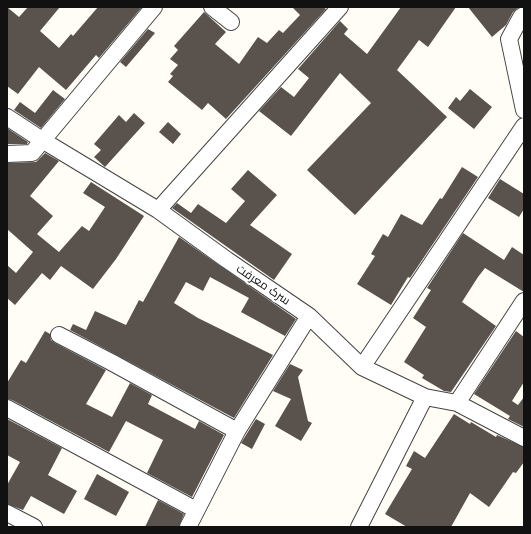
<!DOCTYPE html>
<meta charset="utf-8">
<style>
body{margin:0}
#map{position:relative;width:531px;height:534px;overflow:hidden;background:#fffdf5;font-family:"Noto Serif",serif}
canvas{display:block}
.frame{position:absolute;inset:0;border:8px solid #111;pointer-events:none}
</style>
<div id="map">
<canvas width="531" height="534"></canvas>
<div class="frame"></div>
</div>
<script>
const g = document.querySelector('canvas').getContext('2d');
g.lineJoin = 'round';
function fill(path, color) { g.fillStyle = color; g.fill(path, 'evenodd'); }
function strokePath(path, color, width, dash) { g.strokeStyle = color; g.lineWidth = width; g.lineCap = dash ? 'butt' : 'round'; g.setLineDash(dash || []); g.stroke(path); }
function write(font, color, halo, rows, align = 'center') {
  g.font = font + ' "Noto Serif",Cairo,serif'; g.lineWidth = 4; g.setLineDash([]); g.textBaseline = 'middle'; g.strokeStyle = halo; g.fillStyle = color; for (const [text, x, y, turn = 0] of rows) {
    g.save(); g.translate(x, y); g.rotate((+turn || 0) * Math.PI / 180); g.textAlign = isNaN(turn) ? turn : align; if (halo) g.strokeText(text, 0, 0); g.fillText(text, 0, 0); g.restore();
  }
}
fill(new Path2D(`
 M 7,7 L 19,17 L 28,7 L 60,7 L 40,31 L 59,48 L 71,34 L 73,36 L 98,7 L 142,7 L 99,58 L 96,55 L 66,90 L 39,67 L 18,94 L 7,86 Z
 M 292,7 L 323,7 L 326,9 L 226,119 L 208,103 L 202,110 L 168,82 L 173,76 L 170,74 L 178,65 L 170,59 L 178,50 L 174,46 L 204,12 L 226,32 L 215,44 L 239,64 L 258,37 L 267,43 L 279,30 L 283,33 L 300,15 Z
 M 401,7 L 456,7 L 428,47 L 419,40 L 397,70 L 447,117 L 355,215 L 307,170 L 371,103 L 340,73 L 291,136 L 259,111 L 281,87 L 294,97 L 309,78 L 298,69 L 340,21 L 348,29 L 344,34 L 367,54 Z
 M 468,7 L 519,7 L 513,12 L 506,25 L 492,37 Z
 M 148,29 L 155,33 L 126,67 L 120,62 Z
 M 470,89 L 492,107 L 474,129 L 448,108 L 456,97 L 460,101 Z
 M 53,90 L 65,99 L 41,128 L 14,110 L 20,102 L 35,113 Z
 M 134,113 L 145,123 L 105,167 L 94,157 L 101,150 L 94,144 L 119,115 L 126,122 Z
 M 168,122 L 181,134 L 173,144 L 159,132 Z
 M 7,128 L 28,142 L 27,144 L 7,144 Z
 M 45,153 L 59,161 L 30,196 L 53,216 L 37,234 L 59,252 L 82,226 L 89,231 L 105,207 L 83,193 L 91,182 L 144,216 L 116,259 L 93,289 L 61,266 L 50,280 L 42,273 L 15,305 L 7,298 L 7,265 L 16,273 L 33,252 L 7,229 L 7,163 L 36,162 Z
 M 462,167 L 478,177 L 410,278 L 408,277 L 391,305 L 357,284 L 375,256 L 371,254 L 383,234 L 388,237 L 401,214 L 422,225 L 440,198 L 442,199 Z
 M 248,170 L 277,195 L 250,225 L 292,254 L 274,280 L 172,208 L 177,203 L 191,213 L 198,204 L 226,223 L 245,201 L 231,189 Z
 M 500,179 L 524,194 L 524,209 L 519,217 L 488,198 Z
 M 463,233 L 504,260 L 512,247 L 524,255 L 524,292 L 485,268 L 478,277 L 462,302 L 496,326 L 451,392 L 444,391 L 422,378 L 424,375 L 404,362 L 426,327 L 413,318 L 431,290 L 427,288 Z
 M 179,237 L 296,319 L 285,336 L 241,312 L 249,298 L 210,277 L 203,291 L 186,282 L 174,303 L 198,318 L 273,355 L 234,418 L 70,330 L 73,324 L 86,330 L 95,311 L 126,325 L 139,300 L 143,302 Z
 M 45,331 L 50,334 L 51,340 L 55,343 L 106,370 L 86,404 L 112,417 L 130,383 L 152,395 L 148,404 L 195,429 L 199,421 L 224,435 L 192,497 L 147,473 L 163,440 L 126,421 L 109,452 L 12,400 L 7,399 L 7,383 L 21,360 L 26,363 Z
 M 516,331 L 524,337 L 524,382 L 512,401 L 518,405 L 524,397 L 524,427 L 508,419 L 510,416 L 474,394 Z
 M 290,364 L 303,370 L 298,377 L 308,421 L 312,423 L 301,441 L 275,426 L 291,399 L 273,391 Z
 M 454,414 L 470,424 L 471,422 L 496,437 L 497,435 L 524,447 L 524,462 L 516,473 L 513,472 L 489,507 L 470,493 L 451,527 L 407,527 L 385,514 L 412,469 L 406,466 L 414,451 L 425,458 Z
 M 7,419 L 62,448 L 48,475 L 77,491 L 64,514 L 31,496 L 23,510 L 7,504 L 7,485 L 20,462 L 7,455 Z
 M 256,419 L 265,424 L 252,449 L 241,443 Z
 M 97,474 L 129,492 L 116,516 L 84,499 Z
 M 158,500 L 184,514 L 179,527 L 145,527 Z`), '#5a524d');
const street = new Path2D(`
 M 212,7 L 231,22
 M 524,15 L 521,17 L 509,39 L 524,110
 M 7,117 L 42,140 L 158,210 L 227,260 L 309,316 L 362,367 L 425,397 L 457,403 L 524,438
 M 7,154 L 32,153 L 154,7
 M 158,210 L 340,7
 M 59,335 L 111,362 L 237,431
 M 362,367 L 524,126
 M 457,403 L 524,301
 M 7,408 L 196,510
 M 7,513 L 34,527
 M 188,527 L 237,431 L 309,316
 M 359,527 L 425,397`);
strokePath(street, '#444', 18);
strokePath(street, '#fff', 16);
write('12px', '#111', '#fff', [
 ["سرک معرفت",263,285,34]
]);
</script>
